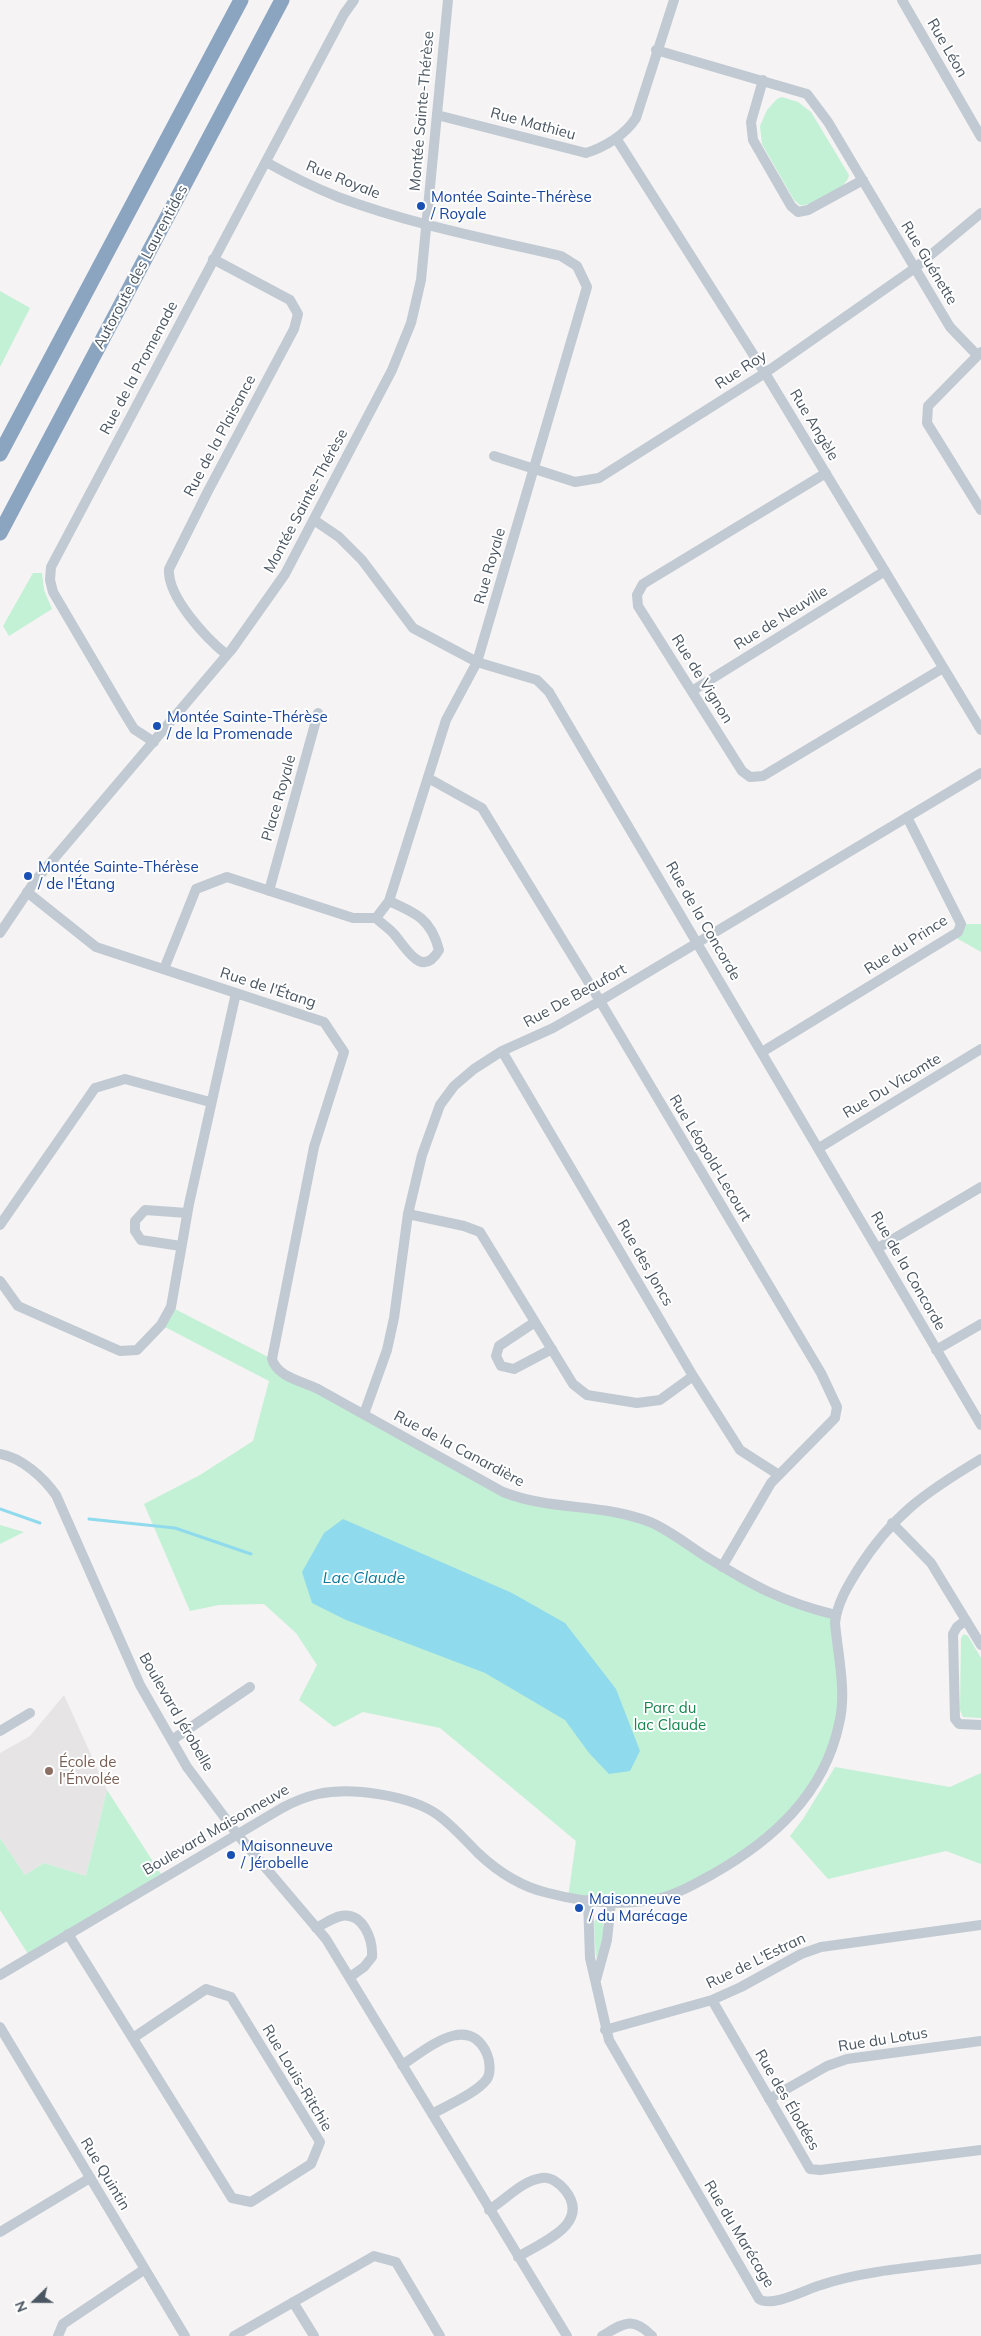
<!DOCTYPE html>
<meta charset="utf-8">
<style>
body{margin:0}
#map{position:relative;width:981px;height:2336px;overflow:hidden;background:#f5f3f3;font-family:Mulish,sans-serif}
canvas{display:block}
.north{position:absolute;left:10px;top:2276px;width:50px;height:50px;-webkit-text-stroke:4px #fff;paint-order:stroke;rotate:248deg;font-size:14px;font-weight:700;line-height:20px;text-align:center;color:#4a5661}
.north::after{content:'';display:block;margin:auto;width:18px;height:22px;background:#4a5661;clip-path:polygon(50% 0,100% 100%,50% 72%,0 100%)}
</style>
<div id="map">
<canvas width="981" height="2336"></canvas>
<div class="north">N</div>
</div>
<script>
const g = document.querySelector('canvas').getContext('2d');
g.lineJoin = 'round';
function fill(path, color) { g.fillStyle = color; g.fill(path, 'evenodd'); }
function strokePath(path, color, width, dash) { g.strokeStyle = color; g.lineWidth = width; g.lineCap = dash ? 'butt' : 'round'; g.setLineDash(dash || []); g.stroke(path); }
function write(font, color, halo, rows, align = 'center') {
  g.font = font + ' Mulish,sans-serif'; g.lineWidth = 4; g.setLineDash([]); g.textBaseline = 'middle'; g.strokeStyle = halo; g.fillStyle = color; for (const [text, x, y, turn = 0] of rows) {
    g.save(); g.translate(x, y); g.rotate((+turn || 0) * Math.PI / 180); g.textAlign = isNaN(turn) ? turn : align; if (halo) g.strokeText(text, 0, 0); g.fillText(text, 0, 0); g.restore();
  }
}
fill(new Path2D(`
 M 64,1695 L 107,1790 L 86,1876 L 44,1863 L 25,1875 L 0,1838 L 0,1753 L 30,1736 Z`), '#e6e4e5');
fill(new Path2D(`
 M 782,97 L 798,102 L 811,112 L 849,175 C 848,188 812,207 800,205 L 794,200 L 762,144 L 760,126 L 767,110 L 777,99 Z
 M 0,291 L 30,308 L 0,367 Z
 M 33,573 L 42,573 L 44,590 L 52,609 L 9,636 L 3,626 Z
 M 961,924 L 981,924 L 981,952 L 953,936 Z
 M 171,1307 L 272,1359 L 274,1366 L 503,1492 L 652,1523 L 764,1591 L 836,1615 L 842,1708 L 822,1771 L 762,1844 L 658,1899 L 568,1897 L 576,1841 L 440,1728 L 363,1712 L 334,1727 L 299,1700 L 317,1665 L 296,1633 L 264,1604 L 219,1605 L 190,1611 L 144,1504 L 200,1475 L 253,1441 L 269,1381 L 161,1325 Z
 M 0,1525 L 24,1532 L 0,1544 Z
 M 964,1634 L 968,1636 L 981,1658 L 981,1718 L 963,1717 L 960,1710 L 961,1638 Z
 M 835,1767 L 950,1787 L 981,1773 L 981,1864 L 946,1851 L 828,1879 L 790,1836 L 803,1819 Z
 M 107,1790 L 163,1877 L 30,1957 L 0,1910 L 0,1838 L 25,1875 L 44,1863 L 86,1876 Z
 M 600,1917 C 608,1927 600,1949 596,1959 L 594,1924 L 595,1920 Z`), '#c3f1d5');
fill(new Path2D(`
 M 343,1519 L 512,1593 L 565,1623 L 616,1689 L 640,1751 L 630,1771 L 609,1774 L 589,1753 L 565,1720 L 485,1673 L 346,1620 L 312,1603 L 302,1572 L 324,1533 Z`), '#90daee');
strokePath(new Path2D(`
 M 0,1509 L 40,1523
 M 89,1519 L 175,1528 L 251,1554`), '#90daee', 3);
strokePath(new Path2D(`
 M 902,0 L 981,137
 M 656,50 L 807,94 L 828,122 L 950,327 L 977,355
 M 763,80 L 751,122 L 753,140 L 791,206 L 798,212 L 808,210 L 863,180
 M 437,115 L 586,153 C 605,147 625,135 636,118 L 674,0
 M 616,138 L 765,373 L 981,730
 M 213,259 L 290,300 L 298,314 L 294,329 L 208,491 L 169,569 C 167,597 207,639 227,655
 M 981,352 L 928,406 L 927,423 L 981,510
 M 494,456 L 575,482 L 599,478 L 765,373 L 915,268 L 981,213
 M 826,473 L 643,584 L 637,595 L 638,606 L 742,771 L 750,777 L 763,776 L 943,668
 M 314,520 L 339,537 L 362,560 L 413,628 L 477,662 L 537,680 L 549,692 L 981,1425
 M 692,691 L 885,571
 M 154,742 L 134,729 L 123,711 L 53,592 L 50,580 L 51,567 L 344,14 L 354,0
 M 428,778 L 482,808 L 600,1001 L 821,1373 L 837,1407 L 835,1418 L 771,1483 L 722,1567
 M 269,891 L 318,713
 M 27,892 L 96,947 L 324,1022 L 344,1052 L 314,1147 L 272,1359 C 277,1377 302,1381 318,1389 C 380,1423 441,1458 503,1492 C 551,1511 602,1503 650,1522 C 669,1530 688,1545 705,1556 C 752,1585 782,1602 836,1615
 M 376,918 C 382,924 389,928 394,934 C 407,949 422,979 439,950 C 431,919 416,913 389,901
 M 0,933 L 35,881 L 232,649 L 285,574 L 392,370 L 411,323 L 421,280 L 448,0
 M 164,969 L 196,889 L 227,877 L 353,918 L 376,918 L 389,901 L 446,720 L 477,662 L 587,287 L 577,266 L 561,256 C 487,239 410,224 338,197 C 313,187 289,175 266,162
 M 502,1051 L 693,1376 L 740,1450 L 779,1475
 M 762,1052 L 958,932 L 961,924 L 907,817
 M 819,1148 L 981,1049
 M 408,1214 L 464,1226 L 480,1232 L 573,1384 L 587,1395 L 637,1403 L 660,1400 L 693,1376
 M 0,1225 L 95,1088 L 125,1079 L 210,1102
 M 181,1246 L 141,1240 L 135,1231 L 135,1221 L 145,1210 L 187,1213
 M 878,1248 L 981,1187
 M 0,1281 L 18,1306 L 120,1351 L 137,1350 L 161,1325 L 171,1307 L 189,1204 L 236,993
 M 535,1322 L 499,1346 L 496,1356 L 501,1366 L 514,1369 L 552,1349
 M 936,1350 L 981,1324
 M 364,1414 L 387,1350 L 394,1318 L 408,1214 L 422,1155 L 440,1105 L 454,1086 L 474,1069 L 502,1051 L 553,1028 L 600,1001 L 981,773
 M 0,1454 C 22,1458 43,1477 56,1495 L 140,1685 L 187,1767 L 237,1834 L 326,1939 L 567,2336
 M 892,1523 L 931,1563 L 981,1645
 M 966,1620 L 957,1627 L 953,1634 L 955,1719 L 959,1724 L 981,1725
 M 0,1731 L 30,1713
 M 172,1740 L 250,1687
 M 588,1900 L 590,1958 L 609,2040 L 759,2299 C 772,2308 806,2289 821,2285 C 868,2269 931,2266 981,2259
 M 316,1928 C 324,1924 332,1918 341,1916 C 363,1912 373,1939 372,1957 L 364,1967 L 350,1977
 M 68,1934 L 232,2198 L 251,2202 L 311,2164 L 320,2142 L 231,1997 L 206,1989 L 133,2038
 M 0,1975 L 282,1808 C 293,1802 305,1797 318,1794 C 351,1787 410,1795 438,1815 C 453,1826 465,1840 478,1853 C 497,1871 522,1887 548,1893 C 582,1902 621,1906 656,1899 C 676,1895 695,1884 713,1874 C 773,1840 824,1794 839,1724 C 847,1692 838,1656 835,1623 C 837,1604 847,1587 857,1571 C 892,1515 926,1492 981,1459
 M 596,1980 L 607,1940 L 611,1902
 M 712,2000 L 810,2169 L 820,2170 L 981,2150
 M 0,2027 L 185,2336
 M 605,2030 L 712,2000 L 741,1987 L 801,1954 L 821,1947 L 981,1925
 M 402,2065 C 427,2049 468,2012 487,2054 C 490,2061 491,2073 487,2079 C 477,2093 446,2106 432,2114
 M 769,2099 L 827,2066 L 847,2059 L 981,2041
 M 489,2210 C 505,2200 523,2180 542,2178 C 551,2176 559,2183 565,2190 C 592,2224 542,2242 518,2257
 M 0,2232 L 90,2178
 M 293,2302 L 314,2336
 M 58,2336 L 63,2324 L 145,2269
 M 234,2336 L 374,2256 L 396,2262 L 440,2336
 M 602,2336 C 623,2324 632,2315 652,2336`), '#c1cad2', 10);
strokePath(new Path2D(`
 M 0,454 L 241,0
 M 0,533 L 282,0`), '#8ba5c1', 15);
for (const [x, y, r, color] of [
 [421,206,5,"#1a4fb4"],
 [157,726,5,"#1a4fb4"],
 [28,876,5,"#1a4fb4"],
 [49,1771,5,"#8d6e63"],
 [231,1855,5,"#1a4fb4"],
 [579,1908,5,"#1a4fb4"]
]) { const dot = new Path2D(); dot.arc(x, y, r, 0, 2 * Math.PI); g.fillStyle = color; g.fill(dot); strokePath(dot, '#fff', 2); }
write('15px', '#4a5661', '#fff', [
 ["Rue Léon",947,48,60],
 ["Montée Sainte-Thérèse",422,111,-85],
 ["Rue Mathieu",533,124,15],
 ["Rue Royale",343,180,22],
 ["Rue Guénette",929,263,59],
 ["Autoroute des Laurentides",141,267,-62],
 ["Rue de la Promenade",139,368,-62],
 ["Rue Roy",741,370,-33],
 ["Rue Angèle",814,425,59],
 ["Rue de la Plaisance",220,436,-62],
 ["Montée Sainte-Thérèse",306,501,-62],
 ["Rue Royale",490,566,-74],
 ["Rue de Neuville",781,618,-32],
 ["Rue de Vignon",702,679,58],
 ["Place Royale",279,798,-74],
 ["Rue de la Concorde",703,921,60],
 ["Rue du Prince",906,945,-33],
 ["Rue de l'Étang",268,988,18],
 ["Rue De Beaufort",575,996,-29],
 ["Rue Du Vicomte",892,1086,-31],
 ["Rue Léopold-Lecourt",710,1158,59],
 ["Rue des Joncs",645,1263,60],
 ["Rue de la Concorde",908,1271,60],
 ["Rue de la Canardière",459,1449,28],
 ["Boulevard Jérobelle",176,1712,60],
 ["Boulevard Maisonneuve",216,1830,-30],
 ["Rue de L'Estran",756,1961,-26],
 ["Rue du Lotus",883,2040,-9],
 ["Rue Louis-Ritchie",297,2078,59],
 ["Rue des Élodées",787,2100,60],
 ["Rue Quintin",105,2174,59],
 ["Rue du Marécage",739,2234,59]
]);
write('15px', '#164399', '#fff', [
 ["Montée Sainte-Thérèse",431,197],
 ["/ Royale",431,214],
 ["Montée Sainte-Thérèse",167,717],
 ["/ de la Promenade",167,734],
 ["Montée Sainte-Thérèse",38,867],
 ["/ de l'Étang",38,884],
 ["Maisonneuve",241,1846],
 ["/ Jérobelle",241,1863],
 ["Maisonneuve",589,1899],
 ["/ du Marécage",589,1916]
], 'left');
write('15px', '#17864f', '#fff', [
 ["Parc du",670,1708],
 ["lac Claude",670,1725]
]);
write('15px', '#785e54', '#fff', [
 ["École de",59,1762],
 ["l'Énvolée",59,1779]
], 'left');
write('italic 16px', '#0c7c9b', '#fff', [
 ["Lac Claude",364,1578]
]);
</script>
